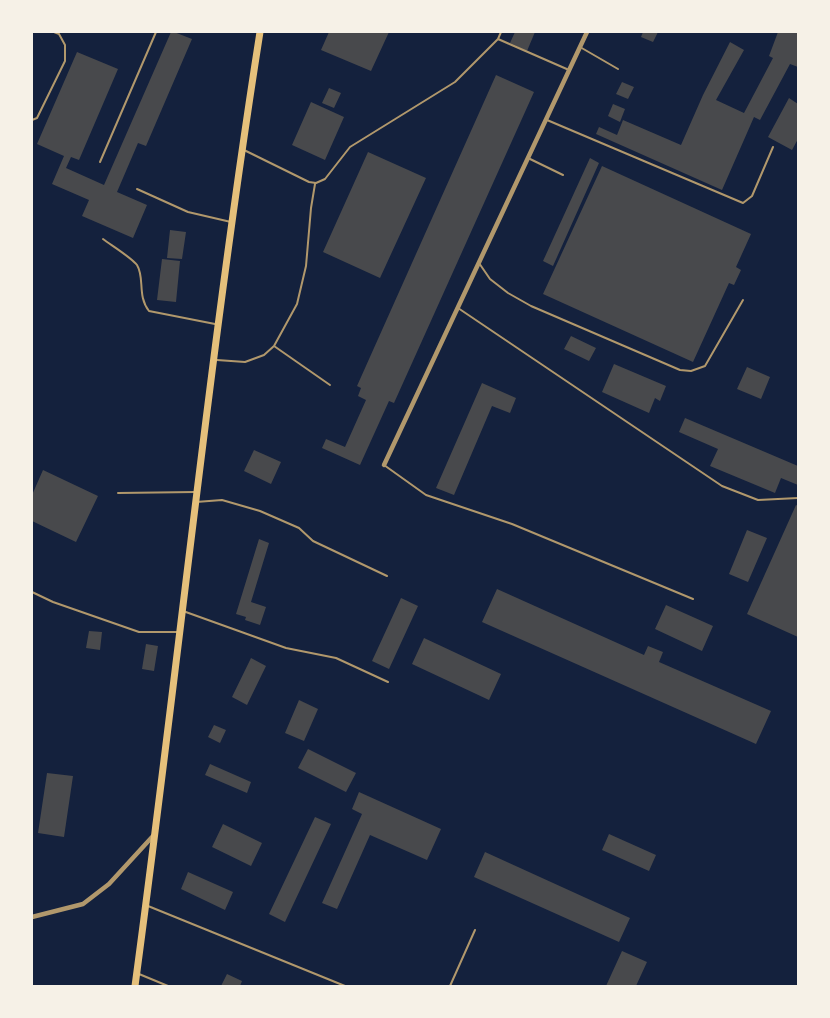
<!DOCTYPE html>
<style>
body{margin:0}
#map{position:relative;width:830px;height:1018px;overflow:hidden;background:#14213d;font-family:"Open Sans",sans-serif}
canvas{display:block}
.frame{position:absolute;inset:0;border:33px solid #f6f1e7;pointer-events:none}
</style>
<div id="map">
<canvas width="830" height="1018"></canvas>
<div class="frame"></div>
</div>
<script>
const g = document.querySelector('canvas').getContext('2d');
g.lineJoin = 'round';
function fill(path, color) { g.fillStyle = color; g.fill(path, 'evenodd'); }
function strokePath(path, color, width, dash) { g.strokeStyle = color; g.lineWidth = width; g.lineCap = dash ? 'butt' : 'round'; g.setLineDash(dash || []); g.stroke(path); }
fill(new Path2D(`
 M 171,32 L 174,32 L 192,39 L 146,146 L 138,143 L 117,192 L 147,205 L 133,238 L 82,216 L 89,200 L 52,184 L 64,156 L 37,144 L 77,52 L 118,69 L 79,160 L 71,157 L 66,168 L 104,185 Z
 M 329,32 L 389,32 L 371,71 L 321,50 Z
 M 515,32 L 535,32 L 527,51 L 510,43 Z
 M 643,32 L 658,32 L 653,42 L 641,37 Z
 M 778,32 L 798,32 L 798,67 L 790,64 L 760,120 L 754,117 L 722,190 L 596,134 L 599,127 L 617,135 L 623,120 L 681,145 L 703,95 L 730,42 L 744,50 L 716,100 L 744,113 L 773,58 L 769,56 Z
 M 496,75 L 534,92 L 394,403 L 389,401 L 360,465 L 322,448 L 326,439 L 345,447 L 366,400 L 358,396 L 361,388 L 357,386 Z
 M 622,82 L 634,87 L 628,99 L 616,94 Z
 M 329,88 L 341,93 L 334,108 L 322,103 Z
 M 789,98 L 798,104 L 798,139 L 792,150 L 768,137 Z
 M 311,102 L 344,117 L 325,160 L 292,145 Z
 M 613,104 L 625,109 L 620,122 L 608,116 Z
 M 368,152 L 426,178 L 380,278 L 323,252 Z
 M 590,158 L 599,163 L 553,266 L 543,261 Z
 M 602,166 L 751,234 L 736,267 L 741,270 L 734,285 L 729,283 L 693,362 L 543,294 Z
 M 170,230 L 186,232 L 182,259 L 167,258 Z
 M 162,259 L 180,261 L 176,302 L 157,300 Z
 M 571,336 L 596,348 L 589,361 L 564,349 Z
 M 614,364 L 666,386 L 660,401 L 655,398 L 649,413 L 602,392 Z
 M 747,367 L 770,377 L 761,399 L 737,389 Z
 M 482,383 L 516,398 L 510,413 L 492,406 L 454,495 L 436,488 Z
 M 685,418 L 798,466 L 798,485 L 781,478 L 775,493 L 710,466 L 718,449 L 679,432 Z
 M 254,450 L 281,462 L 271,484 L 244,471 Z
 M 43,470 L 98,496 L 76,542 L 32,521 L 32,495 Z
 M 796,505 L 798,506 L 798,637 L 747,614 Z
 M 747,530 L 767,538 L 748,582 L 729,574 Z
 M 259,539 L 269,543 L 251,602 L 266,607 L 260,625 L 245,620 L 246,617 L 236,614 Z
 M 497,589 L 644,655 L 648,646 L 663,652 L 659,662 L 771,711 L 756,744 L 482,622 Z
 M 401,598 L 418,606 L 389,669 L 372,661 Z
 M 666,605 L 713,626 L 702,651 L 655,629 Z
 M 89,631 L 102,632 L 100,650 L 86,648 Z
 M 424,638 L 501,674 L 489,700 L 412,664 Z
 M 146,644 L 158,646 L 154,671 L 142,669 Z
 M 251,658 L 266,666 L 247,705 L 232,697 Z
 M 299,700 L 318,709 L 304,741 L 285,733 Z
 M 214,725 L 226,730 L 220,743 L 208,737 Z
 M 308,749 L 356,773 L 346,792 L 298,768 Z
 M 210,764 L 251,782 L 247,793 L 205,775 Z
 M 47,773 L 73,776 L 64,837 L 38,833 Z
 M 359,792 L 441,829 L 427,860 L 370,835 L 337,909 L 322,903 L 362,814 L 352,809 Z
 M 315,817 L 331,824 L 285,922 L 269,914 Z
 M 223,824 L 262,843 L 251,866 L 212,847 Z
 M 609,834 L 656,855 L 649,871 L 602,850 Z
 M 485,852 L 630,918 L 619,942 L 474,877 Z
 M 188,872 L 233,892 L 225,910 L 181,889 Z
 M 622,951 L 647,962 L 636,986 L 606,986 Z
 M 227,974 L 242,981 L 240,986 L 221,986 Z`), '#48494c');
strokePath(new Path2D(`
 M 501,32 L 498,39 L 569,70
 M 580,47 L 618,69
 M 32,120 L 37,118 L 65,61 L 65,45 L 59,34 L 54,32
 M 547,120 L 743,203 L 752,196 L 773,147
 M 244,150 L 309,182 L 316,183 L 325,179 L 350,147 L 455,82 L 498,39
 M 528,158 L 563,175
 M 100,162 L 156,32
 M 137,189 L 188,212 L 231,222
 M 103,239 C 111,245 132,258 137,265 C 145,278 137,296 149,311 L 215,324
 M 479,263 L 490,279 L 508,293 L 531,306 L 680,370 L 691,371 L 705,366 L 743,300
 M 458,308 L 722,486 L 758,500 L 798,498
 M 274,346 L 330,385
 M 217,360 L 245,362 L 264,355 L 274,346 L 297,304 L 306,266 L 311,208 L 315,184
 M 384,465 L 426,495 L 512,524 L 693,599
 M 118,493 L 195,492
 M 196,502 L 222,500 L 260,511 L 299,528 L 313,541 L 387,576
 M 32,592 L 53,602 L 139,632 L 178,632
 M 183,611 L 286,648 L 336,658 L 388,682
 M 148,906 L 345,986
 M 139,974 L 168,986
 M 450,986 L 475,930`), '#b1986c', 2);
strokePath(new Path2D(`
 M 384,465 L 587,32
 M 32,917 L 83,904 L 109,884 L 153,836`), '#b1986c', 4.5);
strokePath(new Path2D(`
 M 135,986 C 178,668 210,349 260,32`), '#e5c07b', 7);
</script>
